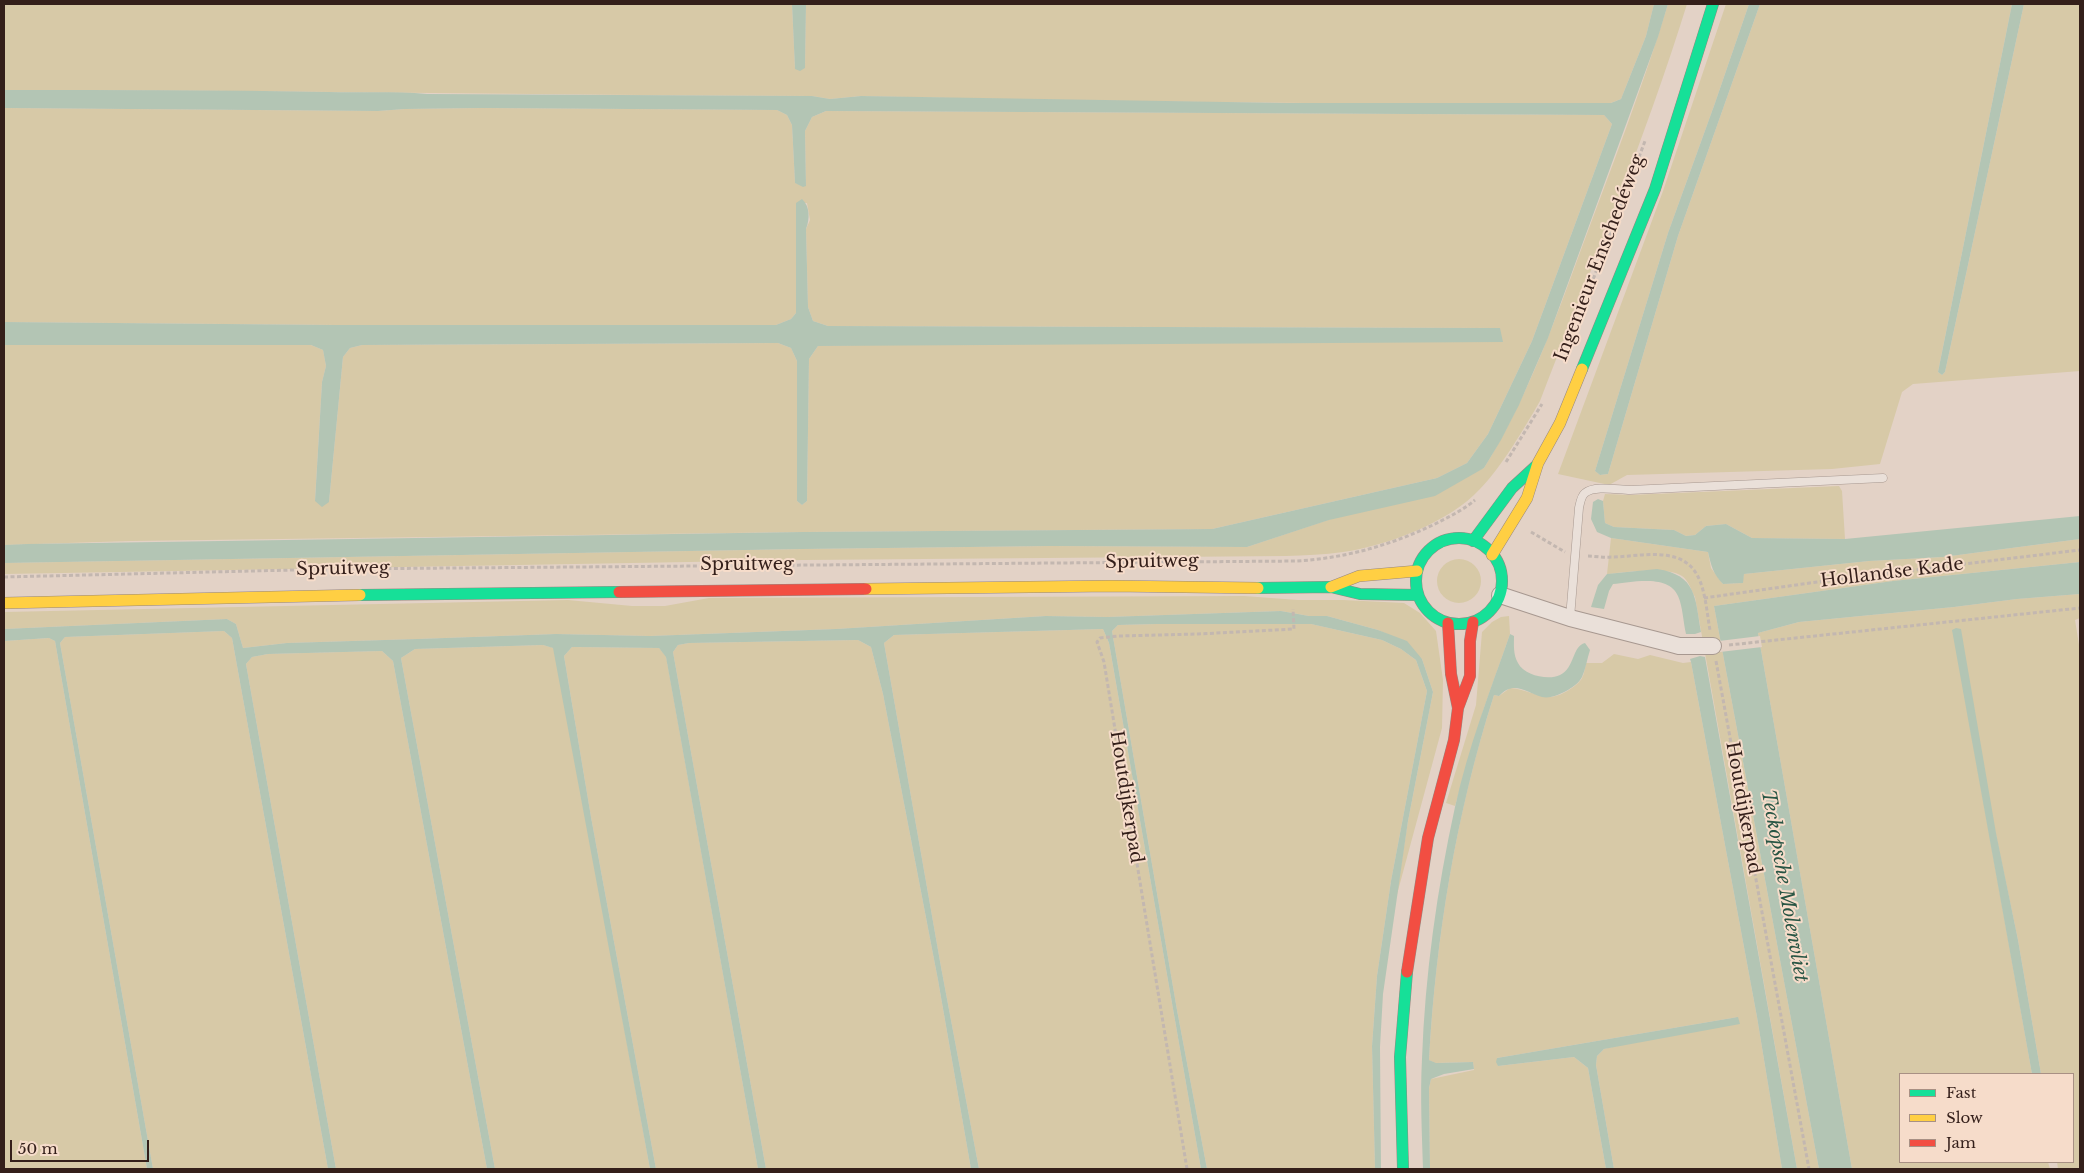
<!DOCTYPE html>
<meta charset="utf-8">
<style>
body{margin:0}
#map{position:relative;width:2084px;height:1173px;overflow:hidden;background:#e3d2c6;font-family:"Libre Baskerville",serif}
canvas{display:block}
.frame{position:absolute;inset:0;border:5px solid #341f1a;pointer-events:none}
.legend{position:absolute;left:1899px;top:1073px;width:175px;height:90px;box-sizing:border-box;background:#f6dcca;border:1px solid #a89084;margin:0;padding:6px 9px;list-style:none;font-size:15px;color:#341f1a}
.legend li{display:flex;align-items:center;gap:10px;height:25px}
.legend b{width:25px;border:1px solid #a89084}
.scale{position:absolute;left:10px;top:1140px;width:139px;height:22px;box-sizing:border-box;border:2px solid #341f1a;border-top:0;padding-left:6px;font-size:15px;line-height:18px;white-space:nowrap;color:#341f1a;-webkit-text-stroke:4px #f6dcca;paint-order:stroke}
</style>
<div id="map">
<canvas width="2084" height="1173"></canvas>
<div class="frame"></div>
<ul class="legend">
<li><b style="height:6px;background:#16e098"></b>Fast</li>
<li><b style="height:6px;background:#ffcf43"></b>Slow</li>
<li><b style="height:6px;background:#f24e42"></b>Jam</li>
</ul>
<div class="scale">50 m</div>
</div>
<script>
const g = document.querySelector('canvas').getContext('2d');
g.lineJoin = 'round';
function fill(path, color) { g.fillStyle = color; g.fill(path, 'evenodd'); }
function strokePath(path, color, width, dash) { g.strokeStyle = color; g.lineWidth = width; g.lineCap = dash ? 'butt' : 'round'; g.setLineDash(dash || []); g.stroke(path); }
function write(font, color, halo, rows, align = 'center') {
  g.font = font + ' "Libre Baskerville",serif'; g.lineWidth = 4; g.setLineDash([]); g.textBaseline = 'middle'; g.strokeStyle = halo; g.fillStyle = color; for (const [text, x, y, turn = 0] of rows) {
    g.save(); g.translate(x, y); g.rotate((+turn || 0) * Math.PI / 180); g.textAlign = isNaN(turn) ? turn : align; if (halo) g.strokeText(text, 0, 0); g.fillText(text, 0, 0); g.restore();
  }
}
fill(new Path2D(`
 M 4,4 L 792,4 L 795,69 L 805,68 L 806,4 L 1654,4 L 1646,36 L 1621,99 L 1611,103 C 1361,105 1111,102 861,96 L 830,99 L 812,96 C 542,95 273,90 4,90 Z
 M 1668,4 L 1687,4 C 1645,139 1591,269 1540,401 C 1525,427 1501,468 1480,489 C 1450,522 1386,546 1343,552 C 1324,555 1305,555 1286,556 L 803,560 L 4,574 L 4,563 L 803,549 L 1051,546 L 1247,547 L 1484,468 C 1527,399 1554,323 1582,247 C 1612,166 1643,86 1668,4 Z
 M 1726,4 L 1749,4 L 1715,103 L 1668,233 L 1595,471 L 1600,475 L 1608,474 L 1678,236 L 1760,4 L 2012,4 L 1938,372 L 1942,375 L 1945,372 L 2024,4 L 2080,4 L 2080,371 L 1913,384 L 1902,392 L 1880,464 L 1832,469 L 1627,475 L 1609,485 L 1558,474 L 1663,191 Z
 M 4,108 L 378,111 L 405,109 L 482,108 L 777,110 L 787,115 L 792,125 L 795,183 L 806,185 L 805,131 L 812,117 L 826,111 L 1604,115 L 1612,124 L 1532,341 L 1488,434 L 1467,463 L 1437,478 L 1212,529 L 803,532 L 131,541 L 4,545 L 4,345 L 311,345 L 323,350 L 326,366 L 322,382 L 315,500 L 329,502 L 343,357 L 350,348 L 362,345 L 778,343 L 791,348 L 797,361 L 797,501 L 802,505 L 807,501 L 809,359 L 818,346 L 1500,328 L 828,326 L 813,321 L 808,307 L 806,229 L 810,220 L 807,203 L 796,203 L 796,313 L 791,319 L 776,325 L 336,325 L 4,322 Z
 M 1839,486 L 1842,491 L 1845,539 L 1752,538 L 1726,524 L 1706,526 L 1695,535 L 1686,536 L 1674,530 L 1614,527 L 1605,523 L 1603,501 L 1605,494 L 1631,495 Z
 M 1611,538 L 1708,552 L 1711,568 L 1723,584 L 1742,583 L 1744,574 L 1869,561 L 1943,557 L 2080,539 L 2080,562 L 1893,581 L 1714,606 L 1819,1169 L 1797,1169 L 1695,597 C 1691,590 1689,581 1682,576 C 1669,566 1624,572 1607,574 Z
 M1437 581a22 22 0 1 1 44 0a22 22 0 1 1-44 0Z
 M 2080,594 L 2080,618 L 2075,620 L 2080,651 L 2080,1169 L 2058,1169 L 2057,1162 L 2073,1162 L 2073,1074 L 2041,1074 L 2018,940 L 1953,630 L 2032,1074 L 1900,1074 L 1900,1162 L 2048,1162 L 2050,1169 L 1852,1169 L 1758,633 L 1799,622 L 1954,607 L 2017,599 Z
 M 1244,596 L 1298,600 L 1343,600 L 1404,603 L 1420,613 L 1436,631 L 1443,680 L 1442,728 L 1396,898 L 1408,821 L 1433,692 L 1422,659 L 1391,636 L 1378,630 L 1327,616 L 1309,616 L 1281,611 L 1107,617 L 1046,616 L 836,629 L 650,636 L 556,634 L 417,639 L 287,643 L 243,648 L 236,624 L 227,619 L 4,629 L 4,612 L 568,600 L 632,606 L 665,606 L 709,598 Z
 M 1509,616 L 1510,634 L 1484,708 L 1455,806 L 1446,803 L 1476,705 L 1482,632 L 1492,622 L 1501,617 Z
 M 1157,624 L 1311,624 L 1382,640 L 1401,649 L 1416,660 L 1427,691 L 1391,881 L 1377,976 L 1372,1046 L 1375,1169 L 1207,1169 L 1177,1010 L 1112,631 L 1118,625 Z
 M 1103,629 L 1109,643 L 1201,1169 L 979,1169 L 941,967 L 884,643 L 894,635 Z
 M 224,631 L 232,638 L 328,1169 L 153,1169 L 60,643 L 65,637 Z
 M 49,638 L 55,641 L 147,1169 L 4,1169 L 4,641 Z
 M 858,640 L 871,647 L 883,694 L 938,980 L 971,1169 L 766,1169 L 673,652 L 678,645 L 689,643 Z
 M 543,645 L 554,648 L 564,698 L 650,1169 L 495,1169 L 401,658 L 415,649 Z
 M 572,647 L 659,648 L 666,656 L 758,1169 L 656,1169 L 591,817 L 564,656 Z
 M 382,651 L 393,661 L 487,1169 L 336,1169 L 246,664 L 252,657 L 268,654 Z
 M 1614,654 L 1638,659 L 1650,655 L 1683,663 L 1691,662 L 1757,1017 L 1782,1169 L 1614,1169 L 1596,1065 L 1597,1056 L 1604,1049 L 1738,1017 L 1497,1058 L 1498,1066 L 1574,1057 L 1588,1068 L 1606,1169 L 1430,1169 L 1429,1088 L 1431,1079 L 1474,1070 L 1473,1062 L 1435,1063 L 1429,1060 C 1436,936 1456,813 1494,695 L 1499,696 L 1510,688 C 1523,689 1535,695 1548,697 C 1558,698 1577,687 1582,678 C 1584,674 1585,668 1586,663 L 1602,663 Z`), '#d7c9a7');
fill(new Path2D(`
 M 792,4 L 806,4 L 805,68 L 800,71 L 795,69 Z
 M 1654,4 L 1668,4 L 1658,37 L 1548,338 L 1519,405 L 1501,440 L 1484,468 L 1435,496 L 1329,520 L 1247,547 L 1051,546 L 803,549 L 4,563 L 4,545 L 27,544 L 803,532 L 1212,529 L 1437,478 L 1467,463 L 1488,434 L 1532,341 L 1612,124 L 1604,115 L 826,111 L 812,117 L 805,131 L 806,186 L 803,187 L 795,183 L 792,125 L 787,115 L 777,110 L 482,108 L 405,109 L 378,111 L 4,108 L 4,90 C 112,90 220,90 328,92 C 361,93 394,91 427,94 L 812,96 L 830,99 L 861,96 L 1287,103 L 1611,103 L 1621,99 L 1646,36 Z
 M 1749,4 L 1760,4 L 1678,236 L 1608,474 L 1600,475 L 1595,471 L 1668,233 L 1715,103 Z
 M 2012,4 L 2024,4 L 1945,372 L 1942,375 L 1938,372 Z
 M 802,199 C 810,206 810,219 806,229 L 808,307 L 813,321 L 828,326 L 1500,328 L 1503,342 L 818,346 L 809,359 L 807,501 L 802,505 L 797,501 L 797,361 L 791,348 L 778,343 L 362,345 L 350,348 L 343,357 L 329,502 L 322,507 L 315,501 L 322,382 L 326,366 L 323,350 L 311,345 L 4,345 L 4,322 L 336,325 L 776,325 L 791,319 L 796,313 L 796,203 Z
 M 1598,499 L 1603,501 L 1605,523 L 1614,527 L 1674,530 L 1686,536 L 1695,535 L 1706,526 L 1726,524 L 1752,538 L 1845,539 L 2080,516 L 2080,539 L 1943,557 L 1869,561 L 1744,574 L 1743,583 L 1723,584 C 1713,574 1711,565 1708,552 L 1611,538 L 1597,532 L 1591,519 L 1593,502 Z
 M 2080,562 L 2080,594 L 2017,599 L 1954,607 L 1799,622 L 1758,633 L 1852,1169 L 1819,1169 L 1714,606 L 1893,581 Z
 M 1657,569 C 1697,575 1695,598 1701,632 L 1695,634 L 1686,634 C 1683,622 1683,607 1678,596 C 1669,574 1632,582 1613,584 L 1609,591 L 1604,609 L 1591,607 L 1598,585 L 1607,574 Z
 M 1281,611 L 1309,616 L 1327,616 L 1378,630 L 1407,641 L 1422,659 L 1433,692 L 1408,821 L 1383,994 L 1380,1047 L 1381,1169 L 1375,1169 L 1372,1046 L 1377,976 L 1391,881 L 1427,691 L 1416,660 L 1401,649 L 1382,640 L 1311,624 L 1157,624 L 1118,625 L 1112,631 L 1177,1010 L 1207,1169 L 1201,1169 L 1109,643 L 1103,629 L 894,635 L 884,643 L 941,967 L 979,1169 L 971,1169 L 938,980 L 883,694 L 871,647 L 858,640 L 689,643 L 678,645 L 673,652 L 766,1169 L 758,1169 L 666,657 L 659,648 L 572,647 L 564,656 L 591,817 L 656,1169 L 650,1169 L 553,648 L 543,645 L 415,649 L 401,658 L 495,1169 L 487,1169 L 393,661 L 382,651 L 268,654 L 252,657 L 246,664 L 336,1169 L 328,1169 L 232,638 L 224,631 L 65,637 L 60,643 L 153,1169 L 147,1169 L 55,641 L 49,638 L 4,641 L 4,629 L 227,619 L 236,624 L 243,648 L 287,643 L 417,639 L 556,634 L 650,636 L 836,629 L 1046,616 L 1107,617 Z
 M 1956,628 L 1961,629 L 1996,833 L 2018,940 L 2041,1074 L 2032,1074 L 1952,630 Z
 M 1510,634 L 1514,636 C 1514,644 1513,655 1518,663 C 1524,675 1548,681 1560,675 C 1575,668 1572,646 1585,643 L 1590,650 C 1587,659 1586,668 1582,677 C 1579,683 1574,686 1568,690 C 1561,694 1550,699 1542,697 C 1525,692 1514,680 1499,696 L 1494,695 C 1456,814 1436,936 1429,1060 L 1436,1063 L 1473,1062 L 1474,1069 L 1444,1074 L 1431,1079 L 1429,1088 L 1430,1169 L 1423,1169 C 1422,1133 1420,1096 1422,1059 C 1425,975 1437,889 1455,807 C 1468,748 1490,691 1510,634 Z
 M 1700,656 L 1705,657 L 1797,1169 L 1782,1169 L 1757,1017 L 1691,662 L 1690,659 Z
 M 1738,1017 L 1740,1024 L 1604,1049 L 1597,1056 L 1596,1065 L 1614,1169 L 1606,1169 L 1588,1068 L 1574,1057 L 1498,1066 L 1496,1062 L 1497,1058 Z`), '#b3c5b4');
fill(new Path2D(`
 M 1760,636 L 1762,647 L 1720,652 L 1719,641 Z`), '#e3d2c6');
const lane = new Path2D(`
 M 1570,618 L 1579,508 C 1580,503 1581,496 1585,493 C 1595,485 1618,490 1630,490 L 1883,478`);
const street = new Path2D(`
 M 1500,595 L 1570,618 L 1668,643 L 1679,646 L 1713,646`);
const fast = new Path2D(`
 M 1582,369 L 1655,189 L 1713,4
 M1416 581a43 43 0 1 1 86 0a43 43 0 1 1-86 0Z
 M 1473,541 L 1512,488 L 1537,465
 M 1258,588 L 1331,587 L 1360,594 L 1418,595
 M 360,595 L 619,592
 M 1403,1169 L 1400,1057 L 1407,972`);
const slow = new Path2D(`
 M 1492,555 L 1527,498 L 1538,463 L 1560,423 L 1582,369
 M 1331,587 L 1359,576 L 1417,571
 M 866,589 L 1112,586 L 1258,588
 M 4,603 L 360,595`);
const jam = new Path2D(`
 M 619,592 L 866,589
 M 1448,623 L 1451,674 L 1458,708
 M 1407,972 L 1428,838 L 1454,740 L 1458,708 L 1470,676 L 1470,641 L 1473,622`);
strokePath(lane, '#a79890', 9);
strokePath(street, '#a79890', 18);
strokePath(fast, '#978780', 12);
strokePath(slow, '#978780', 12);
strokePath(jam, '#978780', 12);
strokePath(new Path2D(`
 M 1591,285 L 1645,141
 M 1506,462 L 1542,404
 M 1531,532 L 1565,552
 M 1588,556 C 1595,556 1603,558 1611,557 C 1641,557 1685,543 1700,581 C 1706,596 1707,614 1710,630
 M 4,577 L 334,569 L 1297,561 C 1346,558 1391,545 1435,524 C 1449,517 1463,510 1475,500
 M 1704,598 L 1831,580 L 2080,550
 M 1729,645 L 2080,608
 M 1716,661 L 1809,1169
 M 1187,1169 L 1104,662 L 1097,642 L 1100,638 L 1118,636 L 1198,634 L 1294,629 L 1293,609`), '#c3b7b0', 3, [4, 2.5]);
strokePath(lane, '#eae0d9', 8);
strokePath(street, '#eae0d9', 16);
strokePath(fast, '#16e098', 11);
strokePath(slow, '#ffcf43', 11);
strokePath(jam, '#f24e42', 11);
write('18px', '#341f1a', '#f6dcca', [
 ["Ingenieur Enschedéweg",1600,258,-69],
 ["Spruitweg",1152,562,-1],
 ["Spruitweg",747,565],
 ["Spruitweg",343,569,-1],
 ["Hollandse Kade",1892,573,-7],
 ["Houtdijkerpad",1126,797,81],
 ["Houtdijkerpad",1743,808,80]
]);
write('italic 19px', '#285544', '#f6dcca', [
 ["Teckopsche Molenvliet",1784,886,80]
]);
</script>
